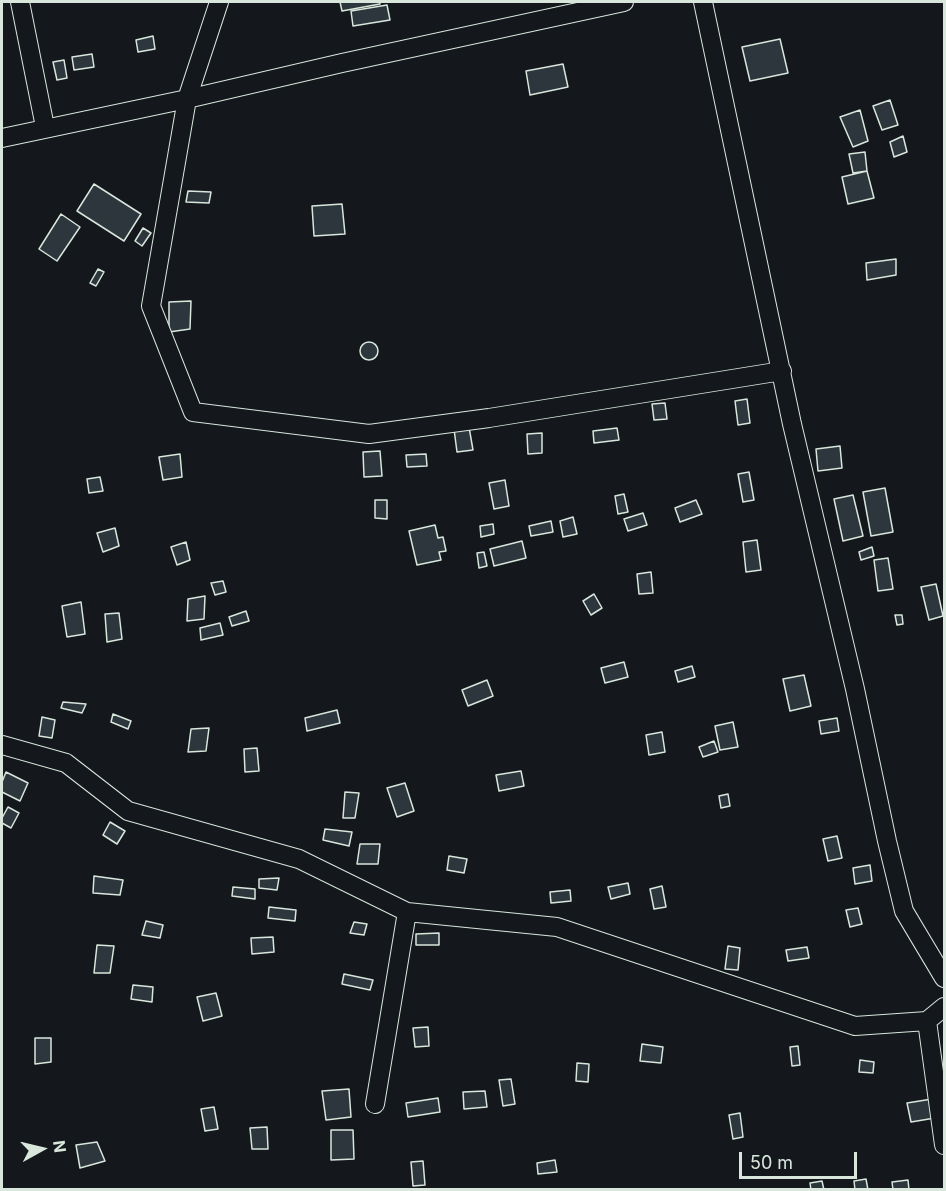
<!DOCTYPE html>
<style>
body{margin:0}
#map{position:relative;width:946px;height:1191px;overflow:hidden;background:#14181c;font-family:Inter,sans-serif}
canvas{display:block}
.frame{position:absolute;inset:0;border:3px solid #d8e6dc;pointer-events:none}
.north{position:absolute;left:12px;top:1119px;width:60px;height:60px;-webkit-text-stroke:4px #14181c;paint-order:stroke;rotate:82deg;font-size:16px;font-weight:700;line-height:24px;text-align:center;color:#d8e6dc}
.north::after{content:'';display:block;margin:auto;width:21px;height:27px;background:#d8e6dc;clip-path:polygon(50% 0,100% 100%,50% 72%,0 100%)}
.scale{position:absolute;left:739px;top:1152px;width:118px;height:27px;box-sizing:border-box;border:3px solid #d8e6dc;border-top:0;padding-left:8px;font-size:18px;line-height:21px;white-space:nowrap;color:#d8e6dc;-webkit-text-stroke:4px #14181c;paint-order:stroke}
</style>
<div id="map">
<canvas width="946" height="1191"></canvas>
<div class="frame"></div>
<div class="north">N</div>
<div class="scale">50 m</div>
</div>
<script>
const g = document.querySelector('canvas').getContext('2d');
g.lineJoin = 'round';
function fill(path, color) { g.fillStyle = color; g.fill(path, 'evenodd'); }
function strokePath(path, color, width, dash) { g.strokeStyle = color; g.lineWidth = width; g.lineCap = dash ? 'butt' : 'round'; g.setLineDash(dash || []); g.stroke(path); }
const building = new Path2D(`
 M 340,2 L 380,2 L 380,4 L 342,11 Z
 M 387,5 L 390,20 L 353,26 L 351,11 Z
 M 153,36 L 155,49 L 138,52 L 136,40 Z
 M 780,39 L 788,73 L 750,81 L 742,47 Z
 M 92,54 L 94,67 L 74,70 L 72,57 Z
 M 64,60 L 67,78 L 57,80 L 53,62 Z
 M 563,64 L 568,87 L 530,95 L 526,71 Z
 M 890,100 L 898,125 L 882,130 L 873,106 Z
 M 860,110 L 868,141 L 853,147 L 840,117 Z
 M 903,136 L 907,152 L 894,157 L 890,142 Z
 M 865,152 L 867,171 L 853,173 L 849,154 Z
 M 867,171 L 874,198 L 848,204 L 842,177 Z
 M 94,184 L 141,214 L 124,241 L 77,211 Z
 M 188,191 L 211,192 L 209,203 L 186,202 Z
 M 342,204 L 345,234 L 314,236 L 312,206 Z
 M 61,214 L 80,227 L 57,261 L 39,249 Z
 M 143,228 L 151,233 L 142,246 L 135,241 Z
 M 896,259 L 896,275 L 867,280 L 866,263 Z
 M 98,269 L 104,272 L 96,286 L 90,283 Z
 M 191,301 L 190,329 L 169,332 L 169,302 Z
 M360 351a9 9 0 1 1 18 0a9 9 0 1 1-18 0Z
 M 747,399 L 750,423 L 738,425 L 735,401 Z
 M 665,403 L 667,419 L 654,420 L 652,404 Z
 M 469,427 L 473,450 L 457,452 L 454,429 Z
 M 617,428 L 619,440 L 594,443 L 593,431 Z
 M 542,433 L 542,453 L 528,454 L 527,434 Z
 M 840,446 L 842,468 L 818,471 L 816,449 Z
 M 380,451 L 382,476 L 364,477 L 363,452 Z
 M 180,454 L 182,477 L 163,480 L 159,457 Z
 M 426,454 L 427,466 L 407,467 L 406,455 Z
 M 749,472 L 754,500 L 743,502 L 738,474 Z
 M 100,477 L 103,491 L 89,493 L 87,479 Z
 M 505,480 L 509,506 L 494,509 L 489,483 Z
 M 885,488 L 893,532 L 871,536 L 863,492 Z
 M 624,494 L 628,512 L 618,514 L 615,496 Z
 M 853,495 L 863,536 L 843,541 L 834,499 Z
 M 375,500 L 387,500 L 387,519 L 375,518 Z
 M 696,500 L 702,514 L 680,522 L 675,508 Z
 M 643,513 L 647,525 L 628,531 L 624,519 Z
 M 573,517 L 577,534 L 563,537 L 560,521 Z
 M 551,521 L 553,532 L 531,536 L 529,526 Z
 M 493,524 L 494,534 L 481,537 L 480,526 Z
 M 435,525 L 438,538 L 443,537 L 446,551 L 439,552 L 441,560 L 417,565 L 409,531 Z
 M 115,528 L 119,546 L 103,552 L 97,533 Z
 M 757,540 L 761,570 L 746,572 L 743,542 Z
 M 522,541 L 526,558 L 494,566 L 490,549 Z
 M 186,542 L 190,560 L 177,565 L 171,547 Z
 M 872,547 L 874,556 L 861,560 L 859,552 Z
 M 484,552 L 487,566 L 479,568 L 477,553 Z
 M 888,558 L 893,589 L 878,591 L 874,560 Z
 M 651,572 L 653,593 L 639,594 L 637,574 Z
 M 223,581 L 226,592 L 215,595 L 211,583 Z
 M 936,584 L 943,616 L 929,620 L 921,587 Z
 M 594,594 L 602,608 L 591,615 L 583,601 Z
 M 205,596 L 204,619 L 187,621 L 188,599 Z
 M 81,602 L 85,634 L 67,637 L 62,606 Z
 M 246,611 L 249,621 L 232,626 L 229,617 Z
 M 119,613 L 122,639 L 107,642 L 105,614 Z
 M 895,615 L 902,615 L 903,624 L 897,625 Z
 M 220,623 L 223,635 L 201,640 L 200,628 Z
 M 624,662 L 628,677 L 605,683 L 601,668 Z
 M 692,666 L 695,677 L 678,682 L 675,671 Z
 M 804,675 L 811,706 L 790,711 L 783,679 Z
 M 487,680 L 493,696 L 468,706 L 462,690 Z
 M 63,702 L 86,704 L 82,713 L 61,708 Z
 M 337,710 L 340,723 L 307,731 L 305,718 Z
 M 113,714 L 131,721 L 128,729 L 111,722 Z
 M 42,717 L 55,720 L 52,738 L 39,736 Z
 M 837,718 L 839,731 L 821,734 L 819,721 Z
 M 733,722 L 738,747 L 720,750 L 715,726 Z
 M 209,728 L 206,751 L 188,752 L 191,729 Z
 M 662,732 L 665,752 L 649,755 L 646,735 Z
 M 714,741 L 718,752 L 703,757 L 699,747 Z
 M 257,748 L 259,771 L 245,772 L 244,749 Z
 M 521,771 L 524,786 L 499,791 L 496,775 Z
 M 6,772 L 28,783 L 20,801 L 2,792 L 2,782 Z
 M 405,783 L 414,811 L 397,817 L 387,788 Z
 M 345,792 L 359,793 L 355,818 L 343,818 Z
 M 728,794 L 730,806 L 721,808 L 719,796 Z
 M 8,807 L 19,813 L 11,828 L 2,823 L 2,818 Z
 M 110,822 L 125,831 L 117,844 L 103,835 Z
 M 325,829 L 352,832 L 349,846 L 323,840 Z
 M 837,836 L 842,858 L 828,861 L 823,839 Z
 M 360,844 L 380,844 L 378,864 L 357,864 Z
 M 449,856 L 467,859 L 464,873 L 447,870 Z
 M 870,865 L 872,881 L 855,884 L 853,868 Z
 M 94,876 L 123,880 L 120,895 L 93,893 Z
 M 279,878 L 277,890 L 259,888 L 259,879 Z
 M 628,883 L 630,894 L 611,899 L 608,887 Z
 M 662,886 L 666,907 L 654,909 L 650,889 Z
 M 233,887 L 255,889 L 255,899 L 232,896 Z
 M 570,890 L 571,901 L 551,903 L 550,892 Z
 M 269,907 L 296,910 L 295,921 L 268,918 Z
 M 858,908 L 862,924 L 850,927 L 846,910 Z
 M 146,921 L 163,925 L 160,938 L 142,935 Z
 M 354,922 L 367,924 L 364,935 L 350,933 Z
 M 439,933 L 439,945 L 416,945 L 416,934 Z
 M 273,937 L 274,952 L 252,954 L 251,938 Z
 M 97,945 L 114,946 L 110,973 L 94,973 Z
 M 728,946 L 740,948 L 738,970 L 725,969 Z
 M 807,947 L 809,958 L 788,961 L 786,950 Z
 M 344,974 L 373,980 L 370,990 L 342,984 Z
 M 133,985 L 153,987 L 152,1002 L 131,999 Z
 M 216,993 L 222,1016 L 203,1021 L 197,997 Z
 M 428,1027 L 429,1046 L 415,1047 L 413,1028 Z
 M 35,1038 L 51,1038 L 51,1062 L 35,1064 Z
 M 642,1044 L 663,1047 L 661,1063 L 640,1061 Z
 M 798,1046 L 800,1065 L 792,1066 L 790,1047 Z
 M 860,1060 L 874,1062 L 873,1073 L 859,1072 Z
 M 577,1063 L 589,1064 L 588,1082 L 576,1081 Z
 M 511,1079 L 515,1104 L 503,1106 L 499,1080 Z
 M 349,1089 L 351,1117 L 326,1120 L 322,1091 Z
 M 485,1091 L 487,1107 L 464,1109 L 463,1092 Z
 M 438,1098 L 440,1112 L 408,1117 L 406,1103 Z
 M 932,1099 L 935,1118 L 911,1122 L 907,1103 Z
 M 214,1107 L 218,1129 L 205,1131 L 201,1109 Z
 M 740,1113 L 743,1137 L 733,1139 L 729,1115 Z
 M 267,1127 L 268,1149 L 252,1149 L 250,1128 Z
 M 331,1130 L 353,1130 L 354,1159 L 331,1160 Z
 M 97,1142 L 105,1161 L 80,1168 L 76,1145 Z
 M 555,1160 L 557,1172 L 538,1174 L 537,1163 Z
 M 423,1161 L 425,1185 L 413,1186 L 411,1162 Z
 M 866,1179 L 868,1190 L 855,1190 L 854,1181 Z
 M 908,1180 L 909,1190 L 893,1190 L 892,1182 Z
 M 822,1181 L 824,1190 L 811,1190 L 810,1183 Z`);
fill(building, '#2c363c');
strokePath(building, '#d8e6dc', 1.5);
const minor = new Path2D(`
 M 20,2 L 45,127
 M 219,2 L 187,99 L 151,306 L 193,412 L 369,434 L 489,418 L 782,371
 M 703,2 L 792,424 L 855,689 L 887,841 L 904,911 L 944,978
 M 2,138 L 187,99 L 342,63 L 624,2
 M 2,745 L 66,763 L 128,811 L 299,859 L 407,912 L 557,927 L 855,1026 L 927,1021 L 944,1007
 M 927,1021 L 944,1145
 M 375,1104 L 407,912`);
strokePath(minor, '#d8e6dc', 20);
strokePath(minor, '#14181c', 18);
</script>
